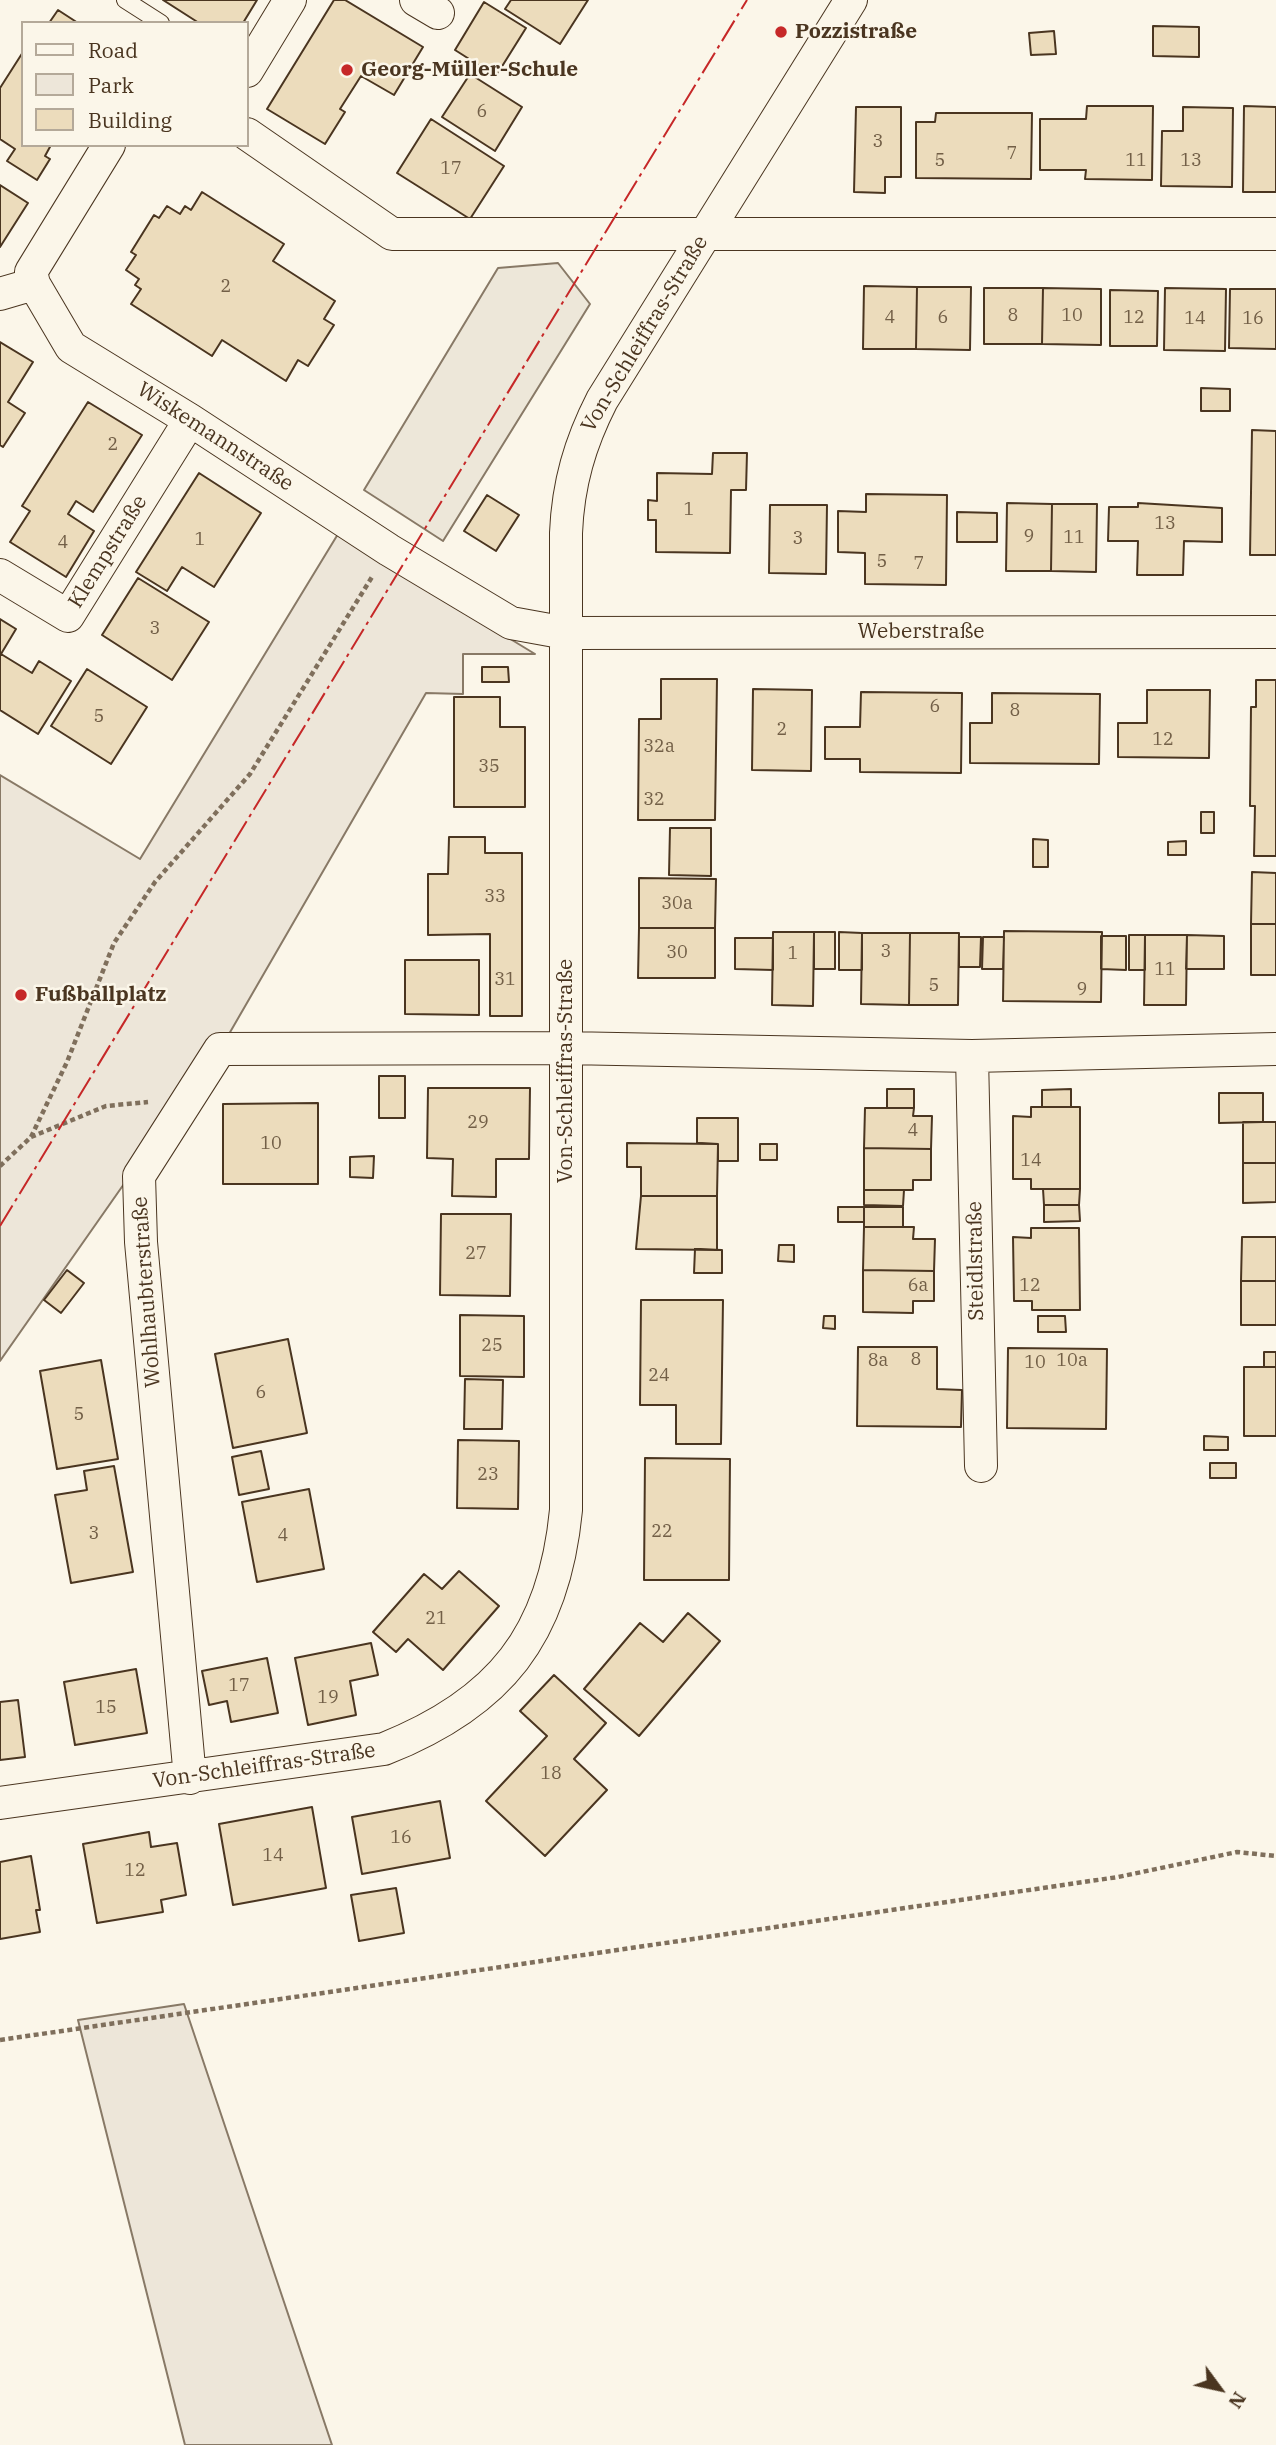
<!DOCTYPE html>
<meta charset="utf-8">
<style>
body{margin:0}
#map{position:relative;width:1276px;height:2445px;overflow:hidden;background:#fbf6e9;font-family:"IBM Plex Serif",serif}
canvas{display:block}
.legend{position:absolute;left:21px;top:21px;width:228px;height:126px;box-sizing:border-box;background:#fbf6e9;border:2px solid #b4a999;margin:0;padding:9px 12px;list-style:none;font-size:21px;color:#4a3520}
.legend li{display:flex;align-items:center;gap:14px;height:35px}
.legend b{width:35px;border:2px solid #b4a999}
.north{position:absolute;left:1185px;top:2354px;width:70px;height:70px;-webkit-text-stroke:5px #fbf6e9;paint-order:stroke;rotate:123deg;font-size:19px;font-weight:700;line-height:28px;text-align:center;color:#4a3520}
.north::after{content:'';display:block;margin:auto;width:24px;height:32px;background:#4a3520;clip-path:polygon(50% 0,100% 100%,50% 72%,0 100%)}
</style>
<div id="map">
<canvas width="1276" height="2445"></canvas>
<ul class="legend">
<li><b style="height:9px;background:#fbf6e9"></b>Road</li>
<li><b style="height:19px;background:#ede6d9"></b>Park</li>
<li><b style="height:19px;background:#ecdcbc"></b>Building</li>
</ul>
<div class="north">N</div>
</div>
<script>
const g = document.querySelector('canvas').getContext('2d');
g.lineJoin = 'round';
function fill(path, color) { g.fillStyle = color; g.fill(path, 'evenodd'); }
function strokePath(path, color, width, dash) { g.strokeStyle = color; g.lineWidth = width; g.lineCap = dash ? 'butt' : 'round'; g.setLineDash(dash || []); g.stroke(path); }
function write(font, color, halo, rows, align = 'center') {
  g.font = font + ' "IBM Plex Serif",serif'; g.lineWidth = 5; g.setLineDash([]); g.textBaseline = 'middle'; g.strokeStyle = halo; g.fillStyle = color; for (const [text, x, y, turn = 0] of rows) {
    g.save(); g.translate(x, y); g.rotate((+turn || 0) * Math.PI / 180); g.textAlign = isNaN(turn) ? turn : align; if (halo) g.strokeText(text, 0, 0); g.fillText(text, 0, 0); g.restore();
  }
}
const green = new Path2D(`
 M 338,534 L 535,654 L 463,654 L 463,694 L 426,693 L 229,1034 L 0,1361 L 0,775 L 140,859 Z
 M 184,2004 L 332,2445 L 185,2445 L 78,2020 Z`);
fill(green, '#ede6d9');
strokePath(green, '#887966', 2);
const parking = new Path2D(`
 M 558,263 L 590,304 L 443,541 L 364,490 L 498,268 Z`);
fill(parking, '#ede7d9');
strokePath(parking, '#887966', 2);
const building = new Path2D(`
 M 163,0 L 257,0 L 243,23 L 199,23 Z
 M 334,0 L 345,0 L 423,47 L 394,95 L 361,76 L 340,109 L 345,112 L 325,144 L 267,109 Z
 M 511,0 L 588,0 L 560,44 L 505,9 Z
 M 484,2 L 526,28 L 496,76 L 455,50 Z
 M 58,10 L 78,23 L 49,23 Z
 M 1153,26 L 1199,27 L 1199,57 L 1153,56 Z
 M 1054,31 L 1056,54 L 1031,55 L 1029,33 Z
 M 23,52 L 23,145 L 51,145 L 45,156 L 50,159 L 37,180 L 7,161 L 15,149 L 0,139 L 0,88 Z
 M 470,74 L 522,107 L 495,151 L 442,117 Z
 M 1087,106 L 1153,106 L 1152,180 L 1085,179 L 1086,170 L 1040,170 L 1040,119 L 1086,119 Z
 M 1244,106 L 1276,107 L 1276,192 L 1243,192 Z
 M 856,107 L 901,107 L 901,177 L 885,177 L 885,193 L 854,192 Z
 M 1183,107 L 1233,108 L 1232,187 L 1161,186 L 1162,131 L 1183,131 Z
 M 936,113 L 1032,113 L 1031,179 L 916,178 L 916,122 L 935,122 Z
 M 431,119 L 504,166 L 470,219 L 397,173 Z
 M 0,185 L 28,203 L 0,247 Z
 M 202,192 L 284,244 L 273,261 L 335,301 L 324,319 L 334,325 L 308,366 L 298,360 L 286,381 L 222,340 L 212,356 L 131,304 L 141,289 L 135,285 L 139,279 L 126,270 L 136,255 L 131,252 L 154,215 L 159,218 L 167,206 L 180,214 L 185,206 L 191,210 Z
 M 864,286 L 917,287 L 916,349 L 863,349 Z
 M 917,287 L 971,287 L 970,350 L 916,349 Z
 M 984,288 L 1043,288 L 1042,344 L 984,344 Z
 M 1043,288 L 1101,289 L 1101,345 L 1042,344 Z
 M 1165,288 L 1226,289 L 1225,351 L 1164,350 Z
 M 1230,289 L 1276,289 L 1276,349 L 1229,348 Z
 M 1110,290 L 1158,291 L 1157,346 L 1110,346 Z
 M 0,342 L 33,362 L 8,402 L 25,413 L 3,447 L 0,445 Z
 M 1201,388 L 1230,389 L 1230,411 L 1201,411 Z
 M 88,402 L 142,435 L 93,512 L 76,501 L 68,514 L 94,531 L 66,577 L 10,542 L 30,511 L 22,506 Z
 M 1252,430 L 1276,431 L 1276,555 L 1250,555 Z
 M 713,453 L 747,453 L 746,490 L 731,490 L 730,553 L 656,552 L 656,520 L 648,520 L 648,500 L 657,501 L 657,473 L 712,474 Z
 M 199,473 L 261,513 L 214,587 L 182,567 L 167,591 L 136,572 Z
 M 866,494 L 947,495 L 946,585 L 865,584 L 865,553 L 838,552 L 838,511 L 866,512 Z
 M 487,495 L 519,515 L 496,551 L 464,531 Z
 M 1007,503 L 1052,504 L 1051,571 L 1006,571 Z
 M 1138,503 L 1222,508 L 1222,542 L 1184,541 L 1183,575 L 1137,575 L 1138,541 L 1108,541 L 1109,507 L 1138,507 Z
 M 1052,504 L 1097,504 L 1096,572 L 1051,571 Z
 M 770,505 L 827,505 L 826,574 L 769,573 Z
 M 957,512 L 997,513 L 997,542 L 957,542 Z
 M 138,578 L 209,622 L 172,680 L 102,635 Z
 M 0,619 L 16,629 L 1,654 L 32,673 L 39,661 L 71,681 L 38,734 L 0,710 Z
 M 482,667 L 508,667 L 509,682 L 482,682 Z
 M 87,669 L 147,707 L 111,764 L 51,726 Z
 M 661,679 L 717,679 L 715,820 L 638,820 L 639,719 L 661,719 Z
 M 1256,680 L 1276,680 L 1276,856 L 1254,856 L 1255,806 L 1250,806 L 1251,707 L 1256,707 Z
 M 753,689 L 812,690 L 811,771 L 752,770 Z
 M 1147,690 L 1210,690 L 1209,758 L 1118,757 L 1118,723 L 1147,723 Z
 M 861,692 L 962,693 L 961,773 L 860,772 L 860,759 L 825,759 L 825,727 L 860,727 Z
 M 992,693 L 1100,694 L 1099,764 L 970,763 L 970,723 L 992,723 Z
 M 454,697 L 500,697 L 500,727 L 525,727 L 525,807 L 454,807 Z
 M 1201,812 L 1214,812 L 1214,833 L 1201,833 Z
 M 670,828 L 711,828 L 711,876 L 669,875 Z
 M 449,837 L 485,837 L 485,853 L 522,853 L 522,1016 L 490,1016 L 490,934 L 428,935 L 428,874 L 448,874 Z
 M 1033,839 L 1048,840 L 1048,867 L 1033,867 Z
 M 1186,841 L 1186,855 L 1168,855 L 1168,842 Z
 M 1252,872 L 1276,873 L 1276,924 L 1251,924 Z
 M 639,878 L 716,879 L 715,928 L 639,928 Z
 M 1251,924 L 1276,924 L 1276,975 L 1251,975 Z
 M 639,928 L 715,928 L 715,978 L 638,978 Z
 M 1004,931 L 1102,932 L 1101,1002 L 1003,1001 Z
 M 773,932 L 814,932 L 813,1006 L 772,1005 Z
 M 814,932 L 835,932 L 835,969 L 814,969 Z
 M 839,932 L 862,933 L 862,970 L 839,970 Z
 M 862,933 L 910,933 L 909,1005 L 861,1004 Z
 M 910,933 L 959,933 L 958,1005 L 909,1005 Z
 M 1129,935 L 1145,935 L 1145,970 L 1129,970 Z
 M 1145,935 L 1187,935 L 1186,1005 L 1144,1005 Z
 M 1187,935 L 1224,936 L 1224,969 L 1186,969 Z
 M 1101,936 L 1126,936 L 1126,970 L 1101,969 Z
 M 959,937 L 981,937 L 980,967 L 959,967 Z
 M 983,937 L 1004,937 L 1003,969 L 982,969 Z
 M 735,938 L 773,938 L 773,970 L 735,969 Z
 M 405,960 L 479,960 L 479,1015 L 405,1014 Z
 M 379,1076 L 405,1076 L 405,1118 L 379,1118 Z
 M 428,1088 L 530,1088 L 529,1159 L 496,1159 L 496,1197 L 452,1196 L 453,1159 L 427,1158 Z
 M 887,1089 L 914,1089 L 914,1108 L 887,1108 Z
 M 1071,1089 L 1071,1107 L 1042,1107 L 1042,1090 Z
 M 1219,1093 L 1263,1093 L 1263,1122 L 1219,1123 Z
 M 318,1103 L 318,1184 L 223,1184 L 223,1104 Z
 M 1031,1107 L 1080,1107 L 1080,1189 L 1031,1189 L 1031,1179 L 1013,1179 L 1013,1116 L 1031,1117 Z
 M 865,1108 L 914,1108 L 913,1116 L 932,1116 L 931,1149 L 864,1148 Z
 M 697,1118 L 738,1118 L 738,1161 L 718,1161 L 718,1144 L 697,1143 Z
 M 1243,1122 L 1276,1122 L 1276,1163 L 1243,1163 Z
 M 627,1143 L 718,1144 L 717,1196 L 641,1196 L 641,1167 L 627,1167 Z
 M 760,1144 L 777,1144 L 777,1160 L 760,1160 Z
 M 864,1148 L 931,1149 L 931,1180 L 913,1180 L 913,1190 L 864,1190 Z
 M 374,1156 L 373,1178 L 350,1177 L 350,1157 Z
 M 1243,1163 L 1276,1163 L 1276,1202 L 1243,1203 Z
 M 1043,1189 L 1080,1189 L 1079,1205 L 1044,1205 Z
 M 864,1190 L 904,1190 L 903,1206 L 864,1205 Z
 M 641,1196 L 717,1196 L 717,1250 L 636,1249 Z
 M 1044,1205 L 1079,1205 L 1080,1221 L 1044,1222 Z
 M 838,1207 L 864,1207 L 864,1222 L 838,1222 Z
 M 864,1207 L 903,1207 L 903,1227 L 864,1227 Z
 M 441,1214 L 511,1214 L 510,1296 L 440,1295 Z
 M 864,1227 L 914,1227 L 913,1239 L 935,1239 L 934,1271 L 863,1270 Z
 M 1031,1228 L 1079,1228 L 1080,1310 L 1032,1310 L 1032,1301 L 1014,1301 L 1013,1237 L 1031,1238 Z
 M 1242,1237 L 1276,1237 L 1276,1281 L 1241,1281 Z
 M 779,1245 L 794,1245 L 794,1262 L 778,1261 Z
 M 695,1249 L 722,1250 L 722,1273 L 694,1273 Z
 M 67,1270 L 84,1283 L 61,1313 L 44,1300 Z
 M 863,1270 L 934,1271 L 934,1301 L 913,1301 L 913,1313 L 863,1312 Z
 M 1241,1281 L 1276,1281 L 1276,1325 L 1241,1325 Z
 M 641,1300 L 723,1300 L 721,1444 L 676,1444 L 676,1405 L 640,1405 Z
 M 460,1315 L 524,1316 L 524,1377 L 460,1376 Z
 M 824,1316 L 835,1316 L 835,1329 L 823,1328 Z
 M 1038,1316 L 1065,1316 L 1066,1332 L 1038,1332 Z
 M 288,1339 L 307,1433 L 233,1448 L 215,1354 Z
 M 858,1347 L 937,1347 L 937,1389 L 962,1390 L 961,1427 L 857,1426 Z
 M 1008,1348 L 1107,1349 L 1106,1429 L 1007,1428 Z
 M 1264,1352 L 1276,1352 L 1276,1367 L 1264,1367 Z
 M 101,1360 L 118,1459 L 57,1469 L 40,1371 Z
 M 1244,1367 L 1276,1367 L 1276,1436 L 1244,1436 Z
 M 465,1379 L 503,1380 L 502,1429 L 464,1429 Z
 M 1204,1436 L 1228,1437 L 1228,1450 L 1204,1450 Z
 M 458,1440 L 519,1441 L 518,1509 L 457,1508 Z
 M 261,1451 L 269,1489 L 239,1495 L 232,1457 Z
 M 645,1458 L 730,1459 L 729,1580 L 644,1580 Z
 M 1210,1463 L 1236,1463 L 1236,1478 L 1210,1478 Z
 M 114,1466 L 133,1572 L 71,1583 L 55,1495 L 87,1490 L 84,1471 Z
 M 309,1489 L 324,1569 L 257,1582 L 242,1502 Z
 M 459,1571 L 499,1606 L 443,1670 L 408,1639 L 396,1652 L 373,1632 L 424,1574 L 442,1589 Z
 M 688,1613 L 720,1641 L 639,1736 L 584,1689 L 640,1623 L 663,1642 Z
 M 371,1643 L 378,1675 L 350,1681 L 356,1715 L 308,1725 L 295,1658 Z
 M 267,1658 L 278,1713 L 231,1722 L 227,1701 L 209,1705 L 202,1671 Z
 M 136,1669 L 147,1733 L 75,1745 L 64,1682 Z
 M 554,1675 L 606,1723 L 574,1759 L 607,1790 L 545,1856 L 486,1801 L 547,1736 L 520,1711 Z
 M 18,1700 L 25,1757 L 0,1760 L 0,1702 Z
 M 440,1801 L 450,1858 L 362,1874 L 352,1817 Z
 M 312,1807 L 326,1888 L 233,1905 L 219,1824 Z
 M 149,1832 L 151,1847 L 177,1843 L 186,1895 L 161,1900 L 163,1912 L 97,1923 L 83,1844 Z
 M 31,1856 L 40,1910 L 36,1910 L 40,1932 L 0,1939 L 0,1862 Z
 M 396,1888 L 404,1933 L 359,1941 L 351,1895 Z`);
fill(building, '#ecdcbc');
strokePath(building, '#4a3520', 2);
const service = new Path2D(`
 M 125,0 L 161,23`);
const minor = new Path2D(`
 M 416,0 L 438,13
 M 247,71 L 290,0
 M 247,134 L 392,234 L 1276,234
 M 109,145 L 31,272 L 34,284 L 71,347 L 190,420 L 389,550 L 511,623 L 566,633 L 1276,632
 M 0,294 L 34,284
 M 0,575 L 68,616 L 190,420
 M 972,1056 L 981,1466
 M 190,1778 L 141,1242 L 139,1176 L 220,1049 L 566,1048 L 972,1056 L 1276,1049
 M 0,1803 L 384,1749 C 500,1703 554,1635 566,1510 L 566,533 C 568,484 580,443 602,400 L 851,0`);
strokePath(service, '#4a3520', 18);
strokePath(minor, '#4a3520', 34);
strokePath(new Path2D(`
 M 31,1137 L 106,1106 L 148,1102
 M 0,1166 L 31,1137 L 67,1062 L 114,943 L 155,882 L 250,774 L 372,577
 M 0,2040 L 1118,1877 L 1237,1852 L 1276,1856`), '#7f6f5c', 4.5, [5, 3.5]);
strokePath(service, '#fbf6e9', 16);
strokePath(minor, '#fbf6e9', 32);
strokePath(new Path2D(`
 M 0,1226 L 747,0`), '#c62828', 2, [24, 5, 3.5, 5]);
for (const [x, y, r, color] of [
 [781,32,7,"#c62828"],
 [347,70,7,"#c62828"],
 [21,995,7,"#c62828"]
]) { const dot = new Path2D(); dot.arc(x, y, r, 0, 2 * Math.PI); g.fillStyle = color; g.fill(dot); strokePath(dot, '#fbf6e9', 2.5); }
write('18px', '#725f47', null, [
 ["6",482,112],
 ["3",878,142],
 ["7",1012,154],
 ["5",940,161],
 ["11",1136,161],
 ["13",1191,161],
 ["17",451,169],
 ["2",226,287],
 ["8",1013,316],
 ["10",1072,316],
 ["4",890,318],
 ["6",943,318],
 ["12",1134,318],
 ["14",1195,319],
 ["16",1253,319],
 ["2",113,445],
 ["1",689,510],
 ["13",1165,524],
 ["9",1029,537],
 ["11",1074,538],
 ["3",798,539],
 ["1",200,540],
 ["4",63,543],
 ["5",882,562],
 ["7",919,564],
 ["3",155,629],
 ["6",935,707],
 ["8",1015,711],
 ["5",99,717],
 ["2",782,730],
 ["12",1163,740],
 ["32a",659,747],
 ["35",489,767],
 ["32",654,800],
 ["33",495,897],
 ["30a",677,904],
 ["3",886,952],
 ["30",677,953],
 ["1",793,954],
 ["11",1165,970],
 ["31",505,980],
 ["5",934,986],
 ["9",1082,990],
 ["29",478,1123],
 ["4",913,1131],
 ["10",271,1144],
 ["14",1031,1161],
 ["27",476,1254],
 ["6a",918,1286],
 ["12",1030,1286],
 ["25",492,1346],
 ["8",916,1360],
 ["8a",878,1361],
 ["10a",1072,1361],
 ["10",1035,1363],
 ["24",659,1376],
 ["6",261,1393],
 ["5",79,1415],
 ["23",488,1475],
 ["22",662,1532],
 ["3",94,1534],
 ["4",283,1536],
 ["21",436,1619],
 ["17",239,1686],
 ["19",328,1698],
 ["15",106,1708],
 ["18",551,1774],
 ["16",401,1838],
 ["14",273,1856],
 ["12",135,1871]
]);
write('bold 21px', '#4a3520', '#fbf6e9', [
 ["Pozzistraße",795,32],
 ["Georg-Müller-Schule",361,70],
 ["Fußballplatz",35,995]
], 'left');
write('21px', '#4a3520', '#fbf6e9', [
 ["Von-Schleiffras-Straße",645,334,-59],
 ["Wiskemannstraße",215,437,33],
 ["Klempstraße",108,552,-58],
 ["Weberstraße",921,632],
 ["Von-Schleiffras-Straße",566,1071,-90],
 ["Steidlstraße",976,1261,-91],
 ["Wohlhaubterstraße",147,1292,-94],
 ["Von-Schleiffras-Straße",264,1766,-8]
]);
</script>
